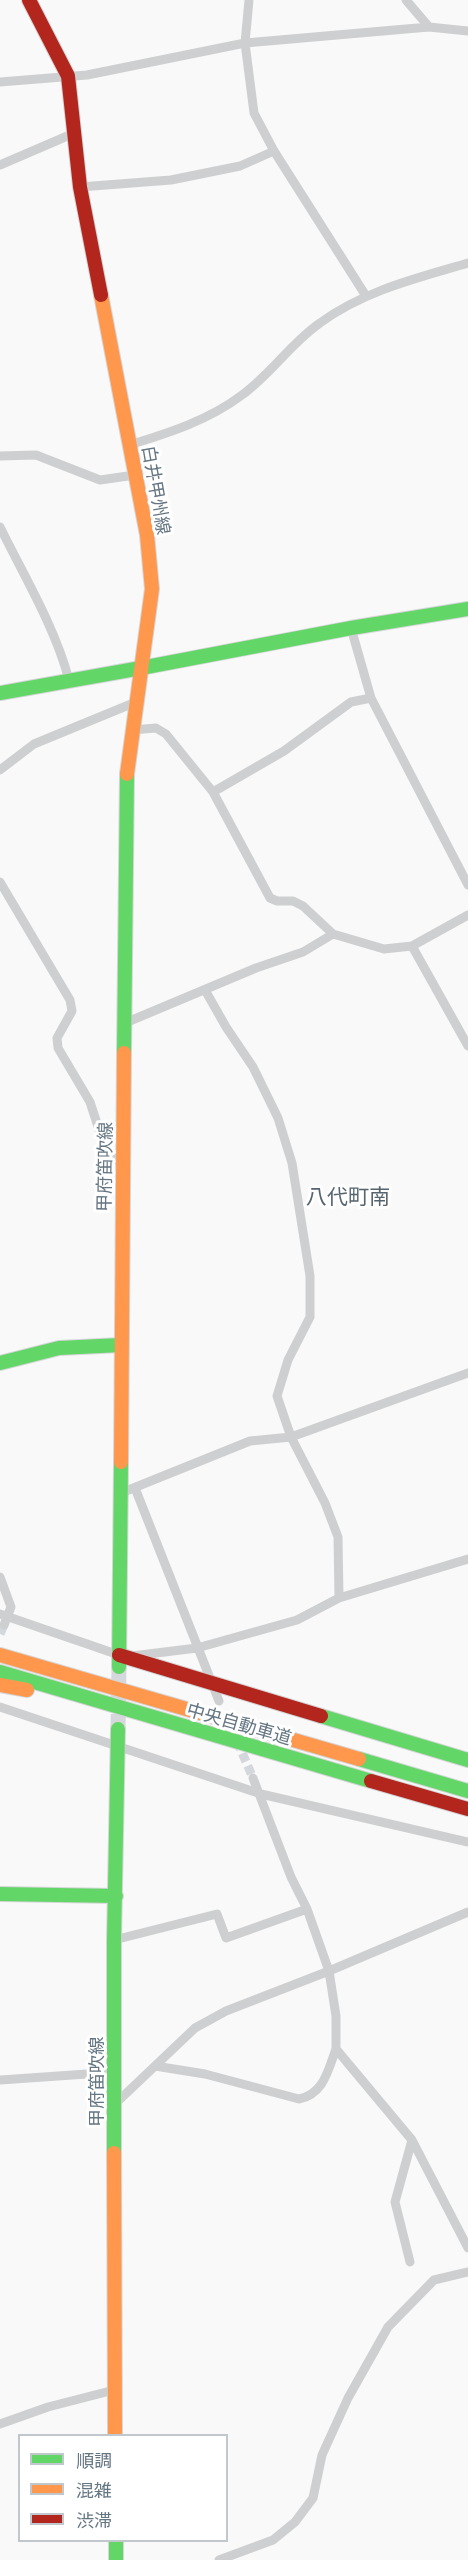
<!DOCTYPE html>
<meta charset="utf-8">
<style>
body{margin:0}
#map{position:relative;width:468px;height:2560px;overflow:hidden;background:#f9f9f9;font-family:Barlow,"Noto Sans JP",sans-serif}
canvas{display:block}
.legend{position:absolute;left:18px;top:2434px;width:210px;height:108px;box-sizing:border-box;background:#fff;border:2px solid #c1c8cd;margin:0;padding:8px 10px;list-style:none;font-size:18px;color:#657683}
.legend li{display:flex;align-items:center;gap:12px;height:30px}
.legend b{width:30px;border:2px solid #c1c8cd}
</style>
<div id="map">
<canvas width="468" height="2560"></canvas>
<ul class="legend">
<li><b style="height:8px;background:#63d668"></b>順調</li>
<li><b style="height:8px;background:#ff974d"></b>混雑</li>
<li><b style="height:8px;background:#b3261e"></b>渋滞</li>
</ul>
</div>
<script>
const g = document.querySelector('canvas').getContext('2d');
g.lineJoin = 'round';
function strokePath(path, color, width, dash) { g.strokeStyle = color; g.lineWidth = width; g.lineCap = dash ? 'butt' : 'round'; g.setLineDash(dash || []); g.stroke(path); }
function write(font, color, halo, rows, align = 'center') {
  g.font = font + ' Barlow,"Noto Sans JP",sans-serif'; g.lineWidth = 6; g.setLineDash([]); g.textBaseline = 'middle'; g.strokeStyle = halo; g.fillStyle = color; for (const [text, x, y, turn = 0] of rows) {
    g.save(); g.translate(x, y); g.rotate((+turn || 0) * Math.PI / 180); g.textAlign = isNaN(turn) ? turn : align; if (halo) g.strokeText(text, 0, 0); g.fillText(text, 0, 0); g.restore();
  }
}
strokePath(new Path2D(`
 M 0,1634 L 4,1625
 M 237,1741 L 253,1778`), '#d4d8dc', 9, [9, 4.5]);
strokePath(new Path2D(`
 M 118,1729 L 119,1667`), '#d4d8dc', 15, [15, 8]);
const fast = new Path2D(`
 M 141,668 L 351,628 L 468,609
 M 0,693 L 141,668
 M 124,1053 L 127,774
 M 0,1363 L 59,1348 L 121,1345
 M 119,1667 L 121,1462
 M 0,1672 L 371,1781
 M 321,1716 L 468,1760
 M 359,1759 L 468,1791
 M 0,1894 L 116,1896
 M 114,2153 L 114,1940 L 118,1729
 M 116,2540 L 116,2560`);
const slow = new Path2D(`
 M 101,295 L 147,535 L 152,589 L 127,774
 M 121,1462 L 124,1053
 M 0,1655 L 359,1759
 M 0,1685 L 27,1690
 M 114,2153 L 115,2436`);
const jam = new Path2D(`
 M 29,0 L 68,76 L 80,187 L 101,295
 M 119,1655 L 321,1716
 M 371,1781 L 468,1809`);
strokePath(fast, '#d5d6d7', 16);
strokePath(slow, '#d5d6d7', 16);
strokePath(jam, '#d5d6d7', 16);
strokePath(new Path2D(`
 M 249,0 L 245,43 L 254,113 L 274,151 L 366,296
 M 406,0 L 429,27
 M 0,82 L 87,75 L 245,43 L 429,27 L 468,31
 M 0,165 L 72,134
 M 80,187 L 171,180 L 240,166 L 274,151
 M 129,445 C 169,433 209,420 242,395 C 271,374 291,343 320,323 C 363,291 417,278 468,263
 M 0,456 L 36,455 L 100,480 L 135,475
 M 0,527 C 24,576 55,627 69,680
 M 351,628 L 371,698 L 468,885
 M 132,730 L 156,728 L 166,734 L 213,792 L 270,898 L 277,901 L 293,901 L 303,906 L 333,934 L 384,949 L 412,946 L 468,915
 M 0,770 L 34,744 L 136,702
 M 213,792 L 284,751 L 351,702 L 371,698
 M 0,882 L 70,1000 L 72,1011 L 57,1038 L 58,1048 L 90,1102 L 104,1145 L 123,1167
 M 412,946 L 468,1046
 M 205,990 L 226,1027 L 253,1067 L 278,1118 L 292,1163 L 310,1276 L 310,1317 L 288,1360 L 277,1396 L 291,1437 L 325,1503 L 338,1537 L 339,1598
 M 125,1023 L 256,968 L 303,952 L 333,934
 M 135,1488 L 219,1701
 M 121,1493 L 250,1441 L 291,1437 L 468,1373
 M 0,1577 L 11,1607 L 4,1625
 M 0,1614 L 119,1655
 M 132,1656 L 197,1648 L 297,1620 L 339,1598 L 468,1559
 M 0,1707 L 261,1794 L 468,1842
 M 253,1778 L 291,1877 L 307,1909 L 329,1971 L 336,2016 L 336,2049 L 412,2140 L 468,2248
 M 114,1940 L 217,1914 L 226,1938 L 307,1909
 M 155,2066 L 205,2074 L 299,2099 C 324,2094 328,2070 336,2049
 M 0,2080 L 116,2072
 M 116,2103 L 195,2028 L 226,2011 L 329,1971 L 468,1912
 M 410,2262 L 395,2202 L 412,2140
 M 0,2424 L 48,2407 L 114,2390
 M 219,2560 L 273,2540 L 295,2522 L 313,2498 L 322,2455 L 348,2398 L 388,2327 L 434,2280 L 468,2272`), '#cecfd0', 9);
strokePath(fast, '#63d668', 14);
strokePath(slow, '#ff974d', 14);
strokePath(jam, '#b3261e', 14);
write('18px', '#657683', '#fff', [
 ["白井甲州線",156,490,80],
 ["甲府笛吹線",105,1167,-89],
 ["中央自動車道",239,1724,16],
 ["甲府笛吹線",97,2082,-90]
]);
write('21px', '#57646e', '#fff', [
 ["八代町南",348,1197]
]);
</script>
